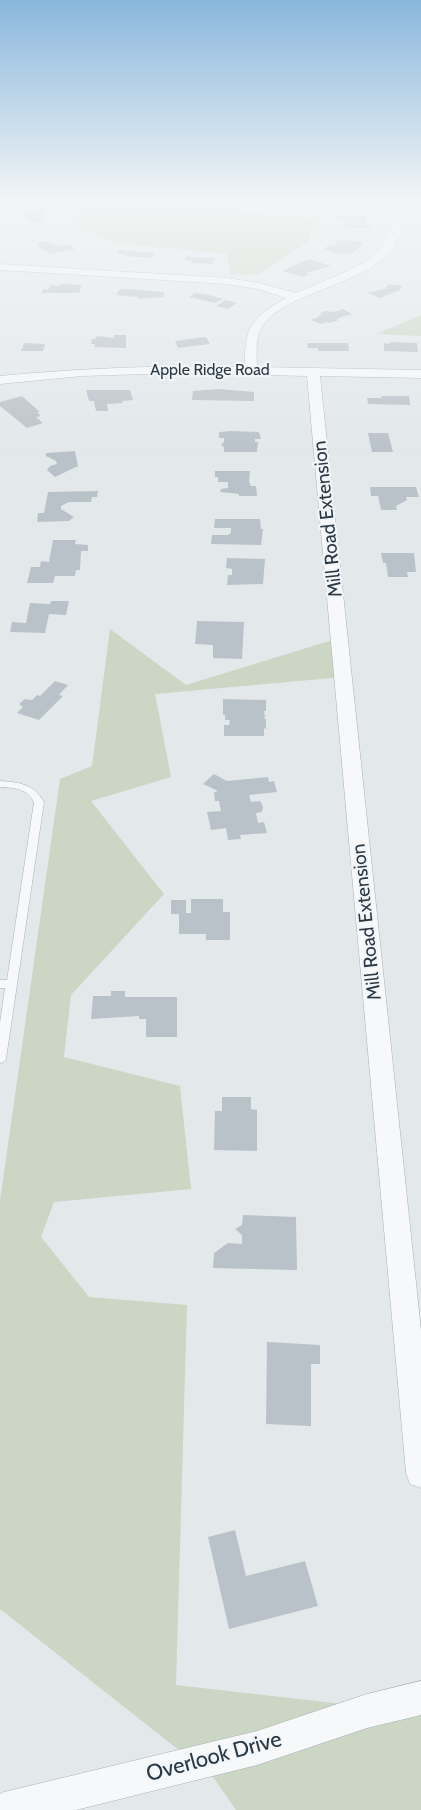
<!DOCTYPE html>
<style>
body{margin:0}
canvas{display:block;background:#e3e8eb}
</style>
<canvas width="421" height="1810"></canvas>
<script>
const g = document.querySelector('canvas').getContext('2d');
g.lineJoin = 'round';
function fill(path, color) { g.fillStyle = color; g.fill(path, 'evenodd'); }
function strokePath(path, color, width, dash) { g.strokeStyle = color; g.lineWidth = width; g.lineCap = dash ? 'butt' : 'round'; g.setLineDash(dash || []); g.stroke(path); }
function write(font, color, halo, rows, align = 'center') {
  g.font = font + ' Cabin,sans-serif'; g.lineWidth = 4.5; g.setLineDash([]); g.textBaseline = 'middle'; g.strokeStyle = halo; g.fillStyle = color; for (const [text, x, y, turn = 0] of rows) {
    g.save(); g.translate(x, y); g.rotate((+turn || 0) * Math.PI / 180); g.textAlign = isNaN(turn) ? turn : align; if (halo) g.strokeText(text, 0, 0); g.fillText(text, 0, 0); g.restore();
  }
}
fill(new Path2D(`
 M 80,201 L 177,204 L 316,219 L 308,242 L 258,274 L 230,275 L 227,254 L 116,243 L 72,225 Z
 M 421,315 L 421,336 L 376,334 Z
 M 110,629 L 186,685 L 339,638 L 343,677 L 155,694 L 171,777 L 91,801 L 164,894 L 71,995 L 64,1057 L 180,1086 L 191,1189 L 54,1202 L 41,1237 L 89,1297 L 187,1305 L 176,1685 L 421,1713 L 421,1810 L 236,1810 L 213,1777 L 0,1609 L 0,1201 L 60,779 L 92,766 Z`), '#cbd6c4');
fill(new Path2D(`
 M 246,201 L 272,201 L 275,202 L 276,205 L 267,205 L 267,203 L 246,203 Z
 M 327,201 L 354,201 L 342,207 Z
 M 25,210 L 46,210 L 43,219 L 46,219 L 45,222 L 29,223 L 30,218 L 23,218 Z
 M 338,215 L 366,216 L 367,225 L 370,225 L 371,228 L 345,228 L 345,222 L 343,220 L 346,219 L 339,219 Z
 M 336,240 L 343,240 L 363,242 L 358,249 L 351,254 L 331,253 L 332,252 L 324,249 L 328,246 L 336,245 L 338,242 L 334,241 Z
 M 45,241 L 61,246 L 70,244 L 75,249 L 53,254 L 36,246 L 39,245 L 36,243 Z
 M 120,250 L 155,253 L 151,258 L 125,256 L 126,254 L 117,254 Z
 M 187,255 L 191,257 L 215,258 L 212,264 L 192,263 L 193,261 L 184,260 Z
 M 309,259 L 331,266 L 309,272 L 305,273 L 309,274 L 303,277 L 282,271 Z
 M 61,284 L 82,285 L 79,293 L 42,293 L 43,289 L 48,290 L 51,285 L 60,286 Z
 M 389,284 L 402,286 L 400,290 L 380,298 L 367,293 L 388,288 L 386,288 Z
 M 120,289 L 130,289 L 165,292 L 163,297 L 139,299 L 137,297 L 116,295 Z
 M 195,293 L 206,294 L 223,299 L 215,303 L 189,297 Z
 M 226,300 L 237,303 L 227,309 L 216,306 Z
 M 343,309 L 352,314 L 336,319 L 339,320 L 330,323 L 327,322 L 321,324 L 311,320 L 319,317 L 318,316 L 323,314 L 320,313 L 325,311 L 335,312 Z
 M 114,335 L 126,335 L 126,348 L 94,347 L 95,344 L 91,344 L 92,339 L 95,339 L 97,336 L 114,338 Z
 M 206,337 L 210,344 L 178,348 L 175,341 Z
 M 390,342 L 417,343 L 418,352 L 384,351 L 384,343 L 390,344 Z
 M 24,343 L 45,344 L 43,351 L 21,351 Z
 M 307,343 L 348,343 L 349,351 L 318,351 L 318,348 L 308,348 Z
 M 218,389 L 254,392 L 254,401 L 192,400 L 193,391 Z
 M 86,390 L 130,390 L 133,400 L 122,401 L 123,403 L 107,404 L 108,411 L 96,411 L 94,401 L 89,401 Z
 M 22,396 L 40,412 L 37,412 L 41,416 L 36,417 L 43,423 L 27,428 L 0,406 L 0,402 Z
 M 381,396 L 409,396 L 410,405 L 368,404 L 367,398 L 382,398 Z
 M 231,431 L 259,432 L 261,439 L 255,439 L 255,442 L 258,442 L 257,452 L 224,452 L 224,447 L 221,445 L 224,442 L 224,438 L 219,438 L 219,432 Z
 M 368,433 L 388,433 L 393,452 L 372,452 Z
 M 75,451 L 78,466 L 55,477 L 47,470 L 50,466 L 57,464 L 56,461 L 46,456 L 46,453 Z
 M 215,471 L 250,471 L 249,482 L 251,485 L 250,486 L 256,486 L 257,496 L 239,496 L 239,494 L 220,492 L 221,489 L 228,488 L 228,482 L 218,482 L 218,477 L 215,477 Z
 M 370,487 L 416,487 L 419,497 L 406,497 L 407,500 L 396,506 L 397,510 L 381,510 L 378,496 L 371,496 Z
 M 98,491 L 97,497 L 92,497 L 91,502 L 69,502 L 61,506 L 61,509 L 74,517 L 69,521 L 37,522 L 38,513 L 44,513 L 48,492 Z
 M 215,519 L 260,519 L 261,529 L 263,529 L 261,545 L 211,544 L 212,535 L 228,535 L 231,533 L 231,528 L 214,528 Z
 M 53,540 L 76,540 L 75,544 L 88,545 L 88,551 L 81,551 L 80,570 L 76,570 L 75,576 L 55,576 L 53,583 L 27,583 L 31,567 L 40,567 L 41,561 L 49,562 Z
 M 381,553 L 414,553 L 416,572 L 407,572 L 408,577 L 388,577 L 386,563 L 383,563 Z
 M 227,558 L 265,559 L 263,584 L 227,585 L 228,575 L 232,575 L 232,569 L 226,568 Z
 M 51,601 L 69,601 L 66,615 L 49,614 L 45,633 L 10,632 L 12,622 L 26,623 L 30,603 L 50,604 Z
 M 197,621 L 244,622 L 242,659 L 213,658 L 213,645 L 195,644 Z
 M 55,681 L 68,685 L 59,695 L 63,696 L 39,720 L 17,713 L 23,707 L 19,704 L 25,699 L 32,700 L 37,695 L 40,696 Z
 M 223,699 L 266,700 L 266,711 L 264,711 L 265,718 L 263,719 L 266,719 L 266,729 L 264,728 L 264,736 L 224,736 L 224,725 L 229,725 L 230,720 L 225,720 L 225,715 L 223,715 Z
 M 214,774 L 227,781 L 268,777 L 269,782 L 274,781 L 277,792 L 249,795 L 251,802 L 260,801 L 263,807 L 262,812 L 256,813 L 258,823 L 264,822 L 267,833 L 240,835 L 241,839 L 228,840 L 226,828 L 211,830 L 207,812 L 221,811 L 219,801 L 215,801 L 214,792 L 217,792 L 216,790 L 203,784 Z
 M 191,899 L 223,899 L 223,912 L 230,912 L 230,940 L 206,940 L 206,934 L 179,934 L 179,914 L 171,914 L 171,900 L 186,900 L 186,913 L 191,913 Z
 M 111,991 L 125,991 L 125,997 L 177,997 L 177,1037 L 146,1037 L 146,1019 L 139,1019 L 139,1016 L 91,1019 L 93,996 L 111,996 Z
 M 222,1097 L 251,1097 L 251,1109 L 257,1110 L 257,1151 L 214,1150 L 215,1111 L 222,1111 Z
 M 243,1215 L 296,1217 L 297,1270 L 213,1268 L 214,1253 L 228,1243 L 242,1244 L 242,1235 L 235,1229 L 242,1225 Z
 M 267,1342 L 320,1345 L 320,1364 L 311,1364 L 311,1426 L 266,1424 Z
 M 235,1530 L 246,1576 L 305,1561 L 318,1606 L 229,1629 L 208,1537 Z`), '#bac2c9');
const service = new Path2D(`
 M 0,781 C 19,782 34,784 44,802 L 6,1059 L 4,1062 L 0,1063 L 0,1023 L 5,988 L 0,988 L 0,980 L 7,980 L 34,802 C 27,788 14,788 0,787 Z`);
const minor = new Path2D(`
 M 388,201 L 398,201 C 399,209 403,220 402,227 C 393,286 283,286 261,329 C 255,340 257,355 257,367 L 421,370 L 421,378 L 320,376 L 421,1330 L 421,1488 L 410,1484 L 406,1473 L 307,376 L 176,373 L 82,376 L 0,384 L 0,376 C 82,368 162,365 245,367 C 244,327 252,317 286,298 L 258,289 L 227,284 L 0,270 L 0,264 L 227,278 L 259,283 L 296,293 L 343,273 L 366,261 L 383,246 L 391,227 Z
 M 421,1681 L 421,1715 L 367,1728 L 257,1765 L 76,1810 L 0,1810 L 0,1794 L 4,1792 L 257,1731 L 367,1694 Z`);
strokePath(service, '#a8b0b6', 1);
strokePath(minor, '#a8b0b6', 1);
fill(service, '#f6f8f9');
fill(minor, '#f6f8f9');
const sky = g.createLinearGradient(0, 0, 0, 454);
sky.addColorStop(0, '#8ab7dd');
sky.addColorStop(0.44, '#f2f5f6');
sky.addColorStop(1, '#f2f5f600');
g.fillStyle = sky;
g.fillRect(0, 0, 421, 454);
write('16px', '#2a3844', '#f3f6f8', [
 ["Apple Ridge Road",210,370]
]);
write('19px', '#2a3844', '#f3f6f8', [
 ["Mill Road Extension",328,519,-96],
 ["Mill Road Extension",367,922,-96]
]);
write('22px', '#2a3844', '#f3f6f8', [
 ["Overlook Drive",214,1757,-15]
]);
</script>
